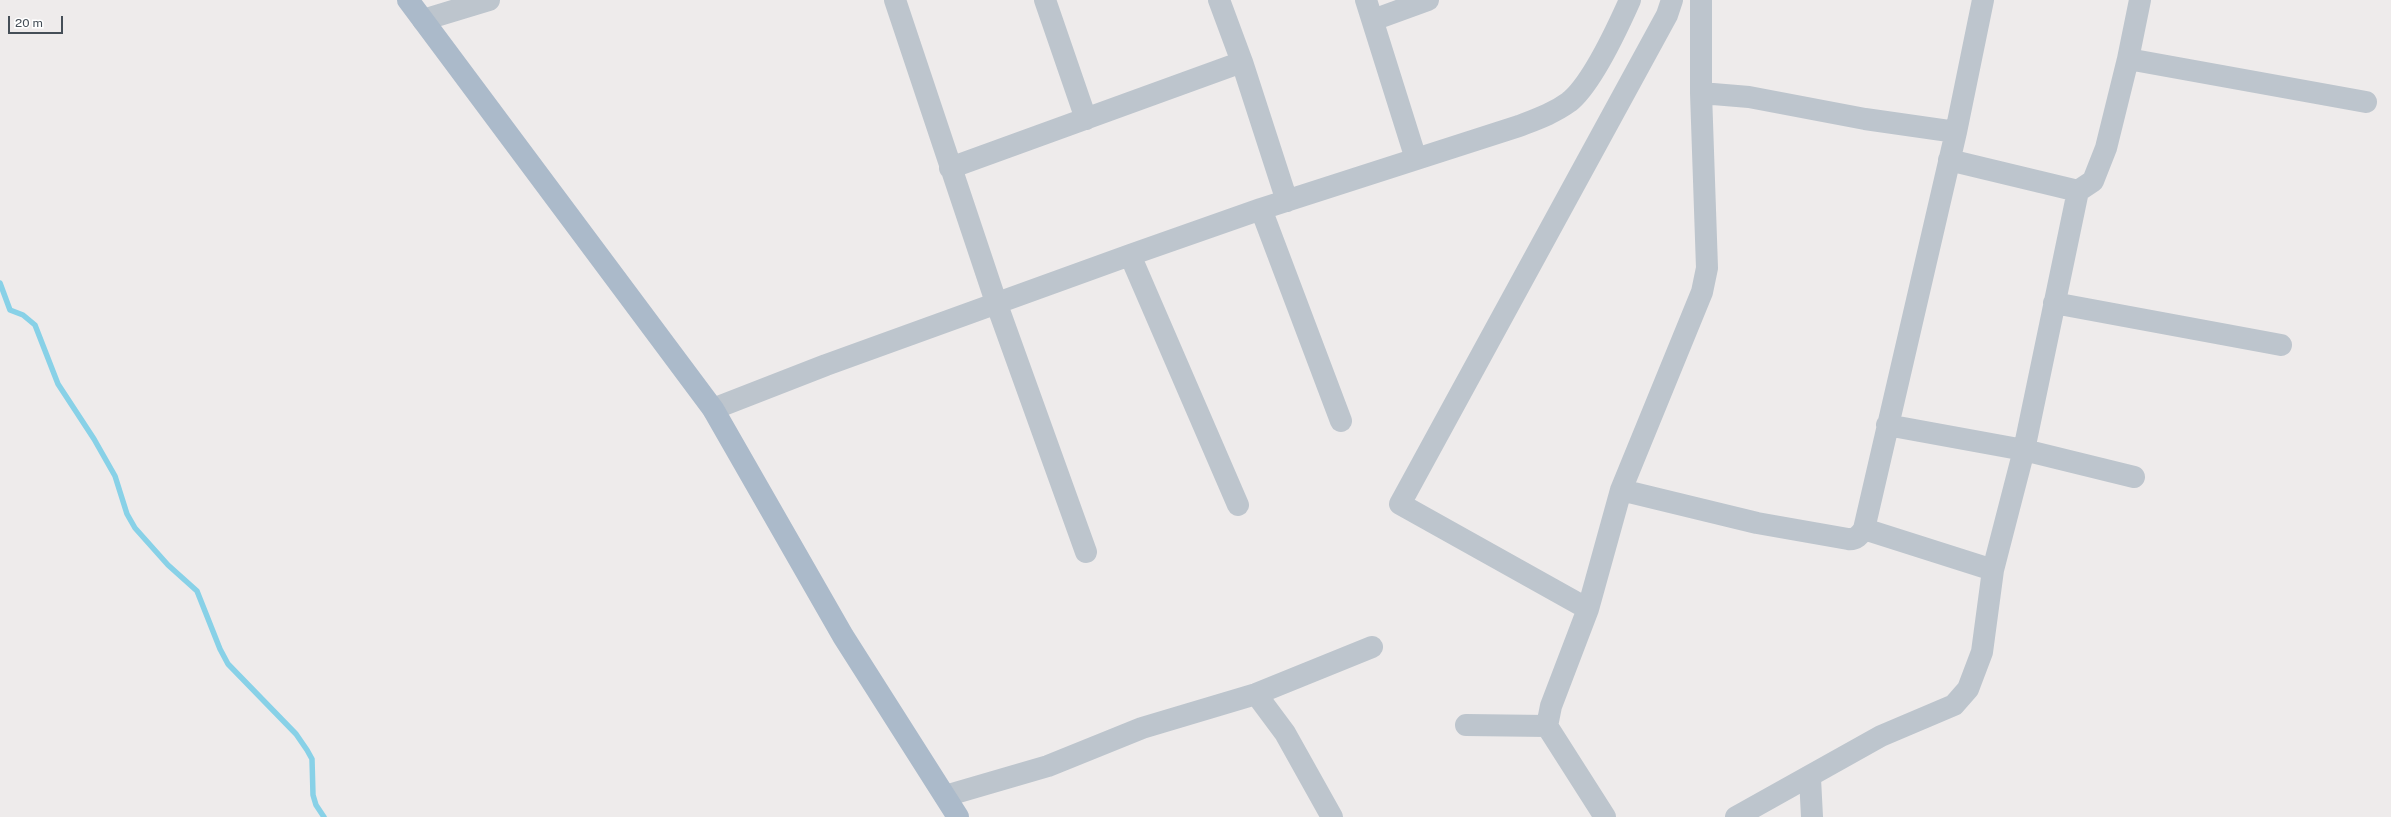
<!DOCTYPE html>
<style>
body{margin:0}
#map{position:relative;width:2391px;height:817px;overflow:hidden;background:#eeebeb;font-family:"Public Sans",sans-serif}
canvas{display:block}
.scale{position:absolute;left:8px;top:16px;width:55px;height:18px;box-sizing:border-box;border:2px solid #454e57;border-top:0;padding-left:5px;font-size:12px;line-height:14px;white-space:nowrap;color:#454e57;-webkit-text-stroke:3px #fff;paint-order:stroke}
</style>
<div id="map">
<canvas width="2391" height="817"></canvas>
<div class="scale">20 m</div>
</div>
<script>
const g = document.querySelector('canvas').getContext('2d');
g.lineJoin = 'round';
function strokePath(path, color, width, dash) { g.strokeStyle = color; g.lineWidth = width; g.lineCap = dash ? 'butt' : 'round'; g.setLineDash(dash || []); g.stroke(path); }
strokePath(new Path2D(`
 M 0,283 L 10,310 L 23,315 L 35,325 L 58,384 L 94,439 L 115,476 L 127,514 L 135,528 L 168,565 L 197,591 L 220,649 L 228,664 L 296,734 L 307,750 L 312,759 L 313,795 L 316,805 L 324,817`), '#88d1e7', 5.5);
strokePath(new Path2D(`
 M 895,0 L 996,302 L 1086,552
 M 1045,0 L 1086,119
 M 1219,0 L 1242,62 L 1287,201
 M 1366,0 L 1416,159
 M 423,20 L 489,0
 M 1373,20 L 1428,0
 M 2128,59 L 2366,102
 M 1701,93 L 1749,97 L 1865,119 L 1956,132
 M 1949,160 L 2078,191
 M 950,168 L 1242,62
 M 1261,209 L 1341,421
 M 1130,255 L 1238,505
 M 2054,303 L 2281,345
 M 713,409 L 826,365 L 1130,255 L 1261,209 L 1519,126 C 1537,119 1554,113 1569,102 C 1592,84 1618,27 1630,0
 M 1887,425 L 2024,450 L 2134,477
 M 1621,490 L 1757,523 L 1848,539 C 1856,540 1860,535 1864,529 L 1956,132 L 1983,0
 M 1864,529 L 1993,570
 M 1588,609 L 1400,504 L 1667,15 L 1672,0
 M 1256,694 L 1285,733 L 1332,817
 M 1466,725 L 1547,726
 M 1810,778 L 1812,817
 M 945,796 L 1048,766 L 1142,728 L 1256,694 L 1372,647
 M 1605,817 L 1547,726 L 1551,706 L 1588,609 L 1621,490 L 1702,292 L 1707,268 L 1701,93 L 1701,0
 M 1736,817 L 1881,736 L 1954,705 L 1968,689 L 1982,652 L 1993,570 L 2024,450 L 2078,191 L 2093,181 L 2106,148 L 2128,59 L 2140,0`), '#bdc5cd', 22);
strokePath(new Path2D(`
 M 408,0 L 713,409 L 843,636 L 958,817`), '#abbaca', 22);
</script>
